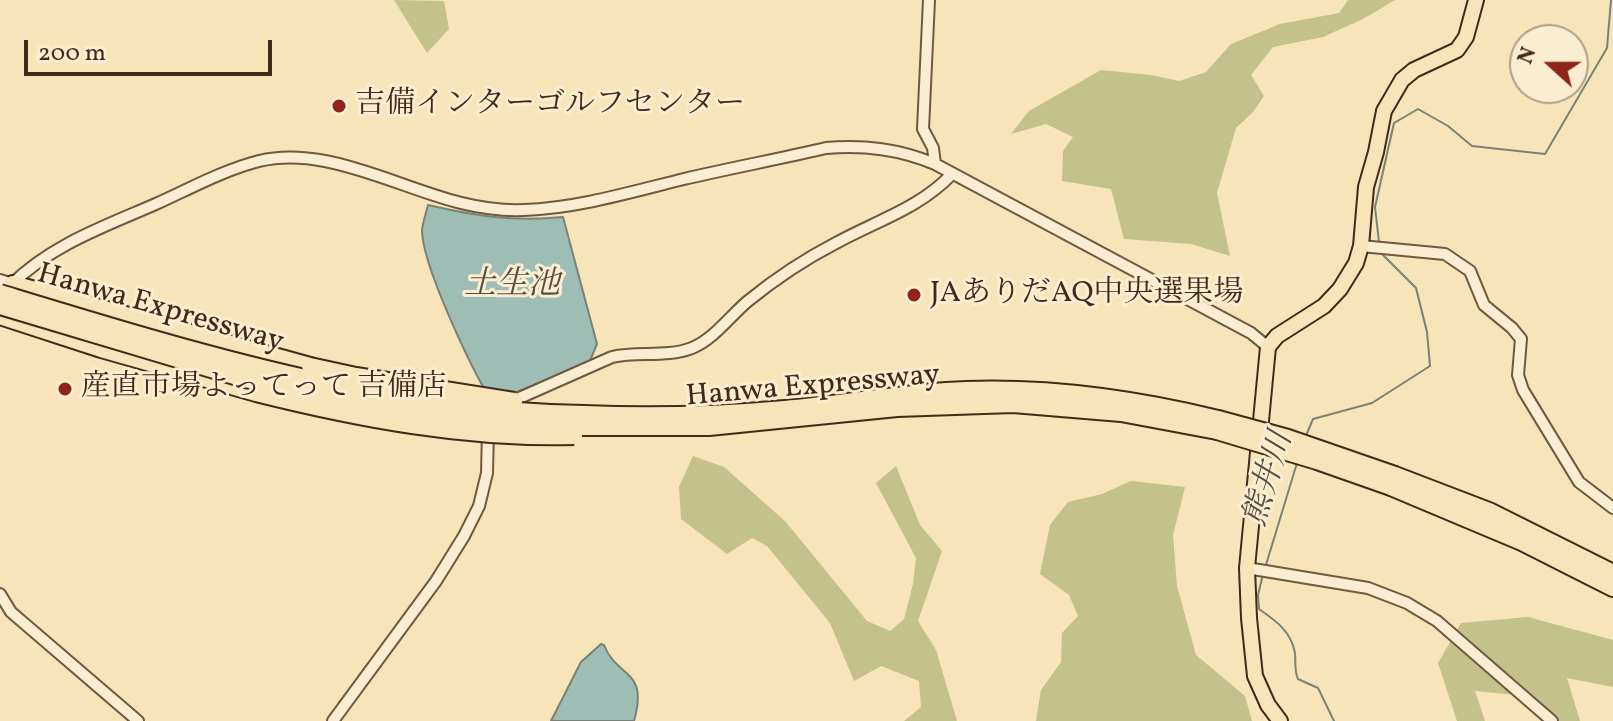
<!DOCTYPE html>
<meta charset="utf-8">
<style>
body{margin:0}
#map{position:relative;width:1613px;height:721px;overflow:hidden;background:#f7e4b8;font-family:Vollkorn,serif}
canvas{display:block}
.north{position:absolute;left:1509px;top:24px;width:80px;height:80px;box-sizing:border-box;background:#faedd1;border:2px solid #b19f87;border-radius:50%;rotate:291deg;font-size:22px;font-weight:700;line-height:32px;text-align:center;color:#432919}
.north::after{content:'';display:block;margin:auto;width:28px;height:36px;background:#8f2418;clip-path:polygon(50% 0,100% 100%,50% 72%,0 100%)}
.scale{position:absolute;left:24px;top:40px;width:248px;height:36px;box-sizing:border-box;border:4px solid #432919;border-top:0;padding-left:10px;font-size:24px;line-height:28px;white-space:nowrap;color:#432919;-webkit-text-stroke:6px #faedd1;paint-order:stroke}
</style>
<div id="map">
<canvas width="1613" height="721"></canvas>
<div class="north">N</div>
<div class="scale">200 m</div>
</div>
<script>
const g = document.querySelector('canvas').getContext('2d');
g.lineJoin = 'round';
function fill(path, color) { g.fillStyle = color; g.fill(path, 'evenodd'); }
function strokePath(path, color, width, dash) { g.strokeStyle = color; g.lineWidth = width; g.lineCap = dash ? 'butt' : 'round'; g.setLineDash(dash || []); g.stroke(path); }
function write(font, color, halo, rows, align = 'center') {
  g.font = font + ' Vollkorn,"Noto Serif JP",serif'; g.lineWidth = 6; g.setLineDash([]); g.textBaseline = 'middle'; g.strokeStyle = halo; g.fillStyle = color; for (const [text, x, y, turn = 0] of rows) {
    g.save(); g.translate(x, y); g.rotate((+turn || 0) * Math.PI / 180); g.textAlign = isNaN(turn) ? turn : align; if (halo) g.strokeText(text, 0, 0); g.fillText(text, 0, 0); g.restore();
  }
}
fill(new Path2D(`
 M 394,0 L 444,1 L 449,29 L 427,53 Z
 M 1348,0 L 1395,0 L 1363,19 L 1323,37 L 1273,47 L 1251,75 L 1264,96 L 1253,112 L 1236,128 L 1217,193 L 1230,256 L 1191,244 L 1124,239 L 1111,189 L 1062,181 L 1063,151 L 1073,137 L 1046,124 L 1011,134 L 1029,111 L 1101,70 L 1151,75 L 1179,81 L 1206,72 L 1231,44 L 1280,24 L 1339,13 Z
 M 693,456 L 724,467 L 785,521 L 867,621 L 890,631 L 904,619 L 913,584 L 916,558 L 876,483 L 896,466 L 920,525 L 942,551 L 918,621 L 936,650 L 957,721 L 904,721 L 921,707 L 919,681 L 881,666 L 854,681 L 830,623 L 767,546 L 752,538 L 727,554 L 681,519 L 679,487 Z
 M 1131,481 L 1185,487 L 1173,535 L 1177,586 L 1196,655 L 1245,696 L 1252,721 L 1036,721 L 1041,690 L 1061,662 L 1062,633 L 1078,616 L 1069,595 L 1040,574 L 1050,525 L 1068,502 L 1102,494 Z
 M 1528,617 L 1613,640 L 1613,687 L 1567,678 L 1580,721 L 1551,721 L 1526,696 L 1475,691 L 1485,721 L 1457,721 L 1438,663 L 1461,623 Z`), '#c3c28a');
const water = new Path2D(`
 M 428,205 C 476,216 513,222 563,217 L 597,344 L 589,363 L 492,402 C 472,370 422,265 422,230 C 423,222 426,213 428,205 Z
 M 601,644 L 604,645 C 617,679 649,668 634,721 L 551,721 L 581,662 Z`);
fill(water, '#9ebeb5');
strokePath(water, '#7a8277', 2);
strokePath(new Path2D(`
 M 1379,242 L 1375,207 L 1394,123 L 1418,109 L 1448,126 L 1472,146 L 1545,154 L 1607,48 L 1611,0
 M 1305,438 L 1313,419 L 1372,403 L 1430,366 L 1427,332 L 1416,288 L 1380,252
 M 1265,568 L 1297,463
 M 1263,574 L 1258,595 L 1259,609 C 1276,621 1291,631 1295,653 C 1296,663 1294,670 1298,679 L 1318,688 L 1334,721`), '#7a8277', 2);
const minor = new Path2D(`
 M 929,0 L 923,129 L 933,148 L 935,164
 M 1361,246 L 1445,254 L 1470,271 L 1484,305 L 1512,328 L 1521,339 L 1518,375 L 1523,390 L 1579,482 L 1613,508
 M 0,280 L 13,284
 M 11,285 C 52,244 106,226 158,203 C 191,188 224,170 259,161 C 280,156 304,157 325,161 C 393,174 452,213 524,210 C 578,208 631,192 684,179 C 731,168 779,159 826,148 C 865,145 899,149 935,164 L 1251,333 L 1268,347
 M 508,403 L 612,357 C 638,351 666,358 692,348 C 714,339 730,316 748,301 C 775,279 805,259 836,243 C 876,221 920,208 952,174
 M 1247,568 L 1368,588 L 1407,603 L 1437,621 L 1552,721
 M 0,594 L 11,612 L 138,721
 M 333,721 L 436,581 L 464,536 L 479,506 L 487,473 L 488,431`);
const major = new Path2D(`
 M 1280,721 L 1268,705 L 1255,676 L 1249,618 L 1247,568 L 1268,347 L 1277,336 L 1324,306 L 1340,289 L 1356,263 L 1361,246 L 1366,187 L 1376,152 L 1384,111 L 1402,80 L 1414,70 L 1457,50 L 1466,37 L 1476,0`);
const highway = new Path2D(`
 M 13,284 L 310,366
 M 0,316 L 101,349 L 256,393
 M 584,414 C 651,417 718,415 785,409 C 845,404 905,392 966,390 C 1051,387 1136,399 1218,419
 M 584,427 L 709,427 L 897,408 L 1013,404 L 1121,413 L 1217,431
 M 1395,475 L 1489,511 L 1613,573
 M 1391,487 L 1522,542 L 1613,588`);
strokePath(minor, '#705841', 14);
strokePath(major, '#432919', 18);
strokePath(highway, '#432919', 20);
strokePath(minor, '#faedd1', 10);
strokePath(major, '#f7e4b8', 14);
strokePath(highway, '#f7e4b8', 16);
const highwayBridge = new Path2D(`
 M 0,293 C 191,351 383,411 584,414
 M 0,306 L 241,378 L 317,396 L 438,416 L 584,427
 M 310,366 L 356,376 L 514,401
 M 256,393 C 360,419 467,439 574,436
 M 1218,419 L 1288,438 L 1395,475
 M 1217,431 L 1317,461 L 1391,487`);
strokePath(highwayBridge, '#432919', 20, []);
strokePath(highwayBridge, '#f7e4b8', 16);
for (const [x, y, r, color] of [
 [339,106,8,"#8f2418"],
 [914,295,8,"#8f2418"],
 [65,389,8,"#8f2418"]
]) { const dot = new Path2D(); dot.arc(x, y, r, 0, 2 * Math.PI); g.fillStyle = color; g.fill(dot); strokePath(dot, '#faedd1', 3); }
write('30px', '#432919', '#faedd1', [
 ["吉備インターゴルフセンター",355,106],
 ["JAありだAQ中央選果場",930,295],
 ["産直市場よってって 吉備店",81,389]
], 'left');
write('30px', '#432919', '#faedd1', [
 ["Hanwa Expressway",160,310,16],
 ["Hanwa Expressway",813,388,-5]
]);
write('italic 32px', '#5a4e40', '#faedd1', [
 ["土生池",512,287],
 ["熊井川",1271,480,-73]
]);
</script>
